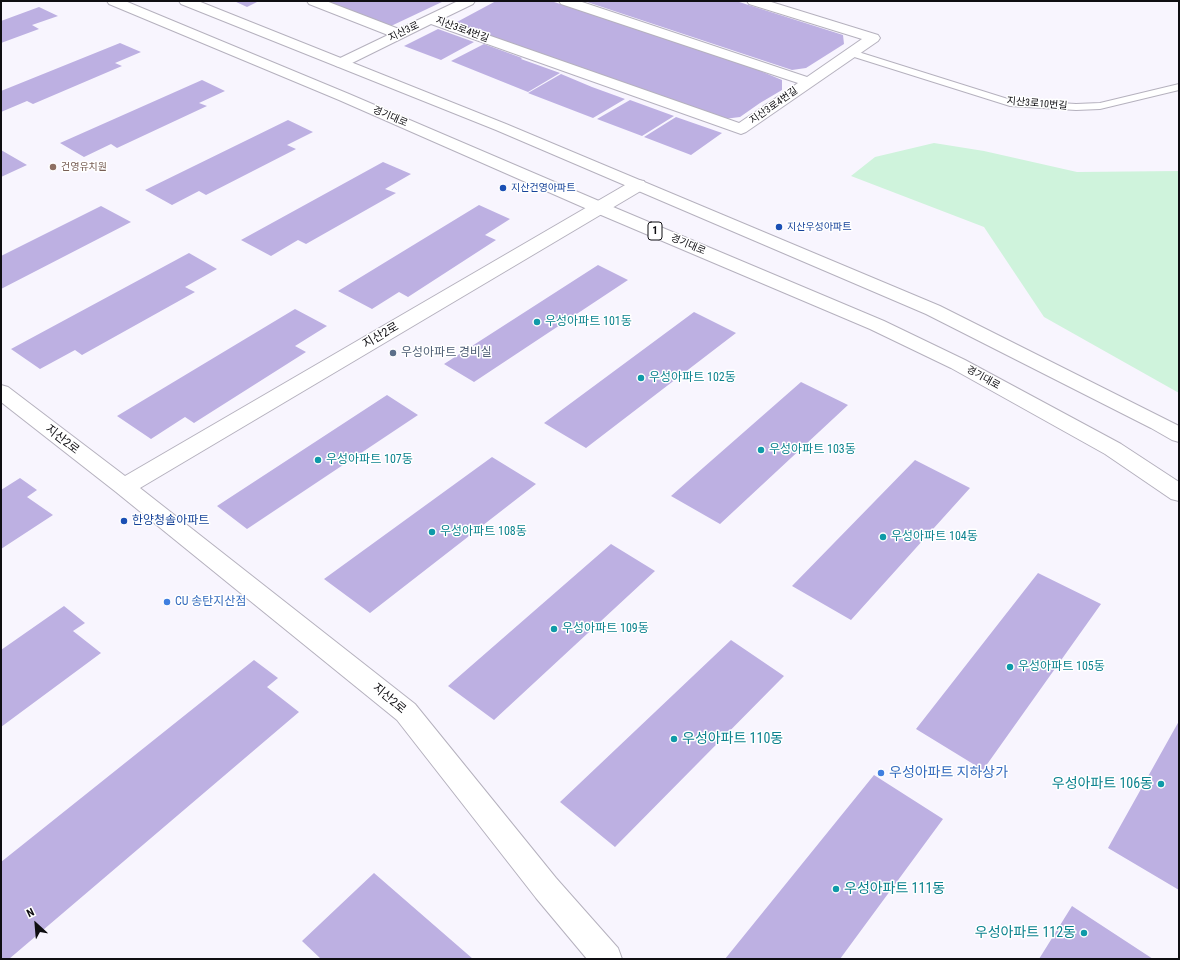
<!DOCTYPE html>
<meta charset="utf-8">
<style>
body{margin:0}
#map{position:relative;width:1180px;height:960px;overflow:hidden;background:#f8f5fe;font-family:"Roboto Condensed",sans-serif}
canvas{display:block}
.frame{position:absolute;inset:0;border:2px solid #0f0e12;pointer-events:none}
.north{position:absolute;left:16px;top:904px;width:40px;height:40px;-webkit-text-stroke:3px #fff;paint-order:stroke;rotate:334deg;font-size:11px;font-weight:700;line-height:16px;text-align:center;color:#0f0e12}
.north::after{content:'';display:block;margin:auto;width:14px;height:18px;background:#0f0e12;clip-path:polygon(50% 0,100% 100%,50% 72%,0 100%)}
</style>
<div id="map">
<canvas width="1180" height="960"></canvas>
<div class="frame"></div>
<div class="north">N</div>
</div>
<script>
const g = document.querySelector('canvas').getContext('2d');
g.lineJoin = 'round';
function fill(path, color) { g.fillStyle = color; g.fill(path, 'evenodd'); }
function strokePath(path, color, width, dash) { g.strokeStyle = color; g.lineWidth = width; g.lineCap = dash ? 'butt' : 'round'; g.setLineDash(dash || []); g.stroke(path); }
function write(font, color, halo, rows, align = 'center') {
  g.font = font + ' "Roboto Condensed","Noto Sans KR",sans-serif'; g.lineWidth = 3; g.setLineDash([]); g.textBaseline = 'middle'; g.strokeStyle = halo; g.fillStyle = color; for (const [text, x, y, turn = 0] of rows) {
    g.save(); g.translate(x, y); g.rotate((+turn || 0) * Math.PI / 180); g.textAlign = isNaN(turn) ? turn : align; if (halo) g.strokeText(text, 0, 0); g.fillText(text, 0, 0); g.restore();
  }
}
fill(new Path2D(`
 M 934,143 L 984,151 L 1077,172 L 1179,171 L 1179,393 L 1044,317 L 984,227 L 851,176 L 875,157 Z`), '#cff3dc');
fill(new Path2D(`
 M 234,1 L 259,1 L 247,7 Z
 M 321,1 L 444,1 L 391,26 Z
 M 496,1 L 551,1 L 665,38 L 758,70 L 782,80 L 782,90 L 760,103 L 740,117 L 724,119 L 455,23 Z
 M 584,1 L 736,1 L 843,35 L 844,44 L 806,68 L 792,70 Z
 M 39,7 L 58,16 L 32,25 L 39,29 L 1,43 L 1,21 Z
 M 438,29 L 474,42 L 441,60 L 404,46 Z
 M 120,43 L 141,52 L 115,63 L 122,66 L 33,104 L 27,101 L 1,112 L 1,91 Z
 M 484,44 L 522,58 L 521,59 L 560,73 L 528,92 L 451,61 Z
 M 561,74 L 592,87 L 625,99 L 593,118 L 528,93 Z
 M 202,80 L 225,91 L 199,103 L 207,106 L 117,148 L 111,144 L 84,157 L 60,143 Z
 M 630,100 L 674,116 L 642,136 L 597,119 Z
 M 676,117 L 722,133 L 691,155 L 644,137 Z
 M 288,120 L 313,132 L 287,145 L 296,149 L 206,195 L 199,191 L 172,205 L 145,190 Z
 M 1,150 L 27,165 L 1,177 Z
 M 383,162 L 411,174 L 385,189 L 396,193 L 306,244 L 298,240 L 271,256 L 241,240 Z
 M 479,205 L 510,219 L 485,235 L 496,240 L 408,297 L 399,292 L 372,309 L 338,291 Z
 M 101,206 L 131,222 L 1,289 L 1,256 Z
 M 189,253 L 217,269 L 185,287 L 195,292 L 82,355 L 75,350 L 40,369 L 11,349 Z
 M 598,265 L 628,280 L 474,382 L 444,364 Z
 M 295,309 L 327,326 L 295,346 L 306,352 L 194,423 L 185,417 L 151,439 L 117,416 Z
 M 694,312 L 736,333 L 586,448 L 544,423 Z
 M 801,382 L 848,405 L 720,524 L 671,496 Z
 M 387,395 L 418,415 L 247,529 L 217,506 Z
 M 492,457 L 536,484 L 370,613 L 324,579 Z
 M 915,460 L 970,488 L 851,620 L 792,586 Z
 M 20,478 L 37,490 L 27,497 L 53,515 L 1,549 L 1,490 Z
 M 611,544 L 655,571 L 494,720 L 448,686 Z
 M 1038,573 L 1101,604 L 983,770 L 916,729 Z
 M 64,606 L 85,623 L 73,631 L 101,653 L 1,727 L 1,650 Z
 M 731,640 L 784,676 L 615,847 L 560,802 Z
 M 254,660 L 278,678 L 267,687 L 299,712 L 9,959 L 1,959 L 1,862 Z
 M 1179,721 L 1179,890 L 1108,848 Z
 M 874,775 L 943,819 L 840,959 L 725,959 Z
 M 374,873 L 473,959 L 321,959 L 302,941 Z
 M 1072,906 L 1153,959 L 1039,959 Z`), '#bdb0e2');
const lane = new Path2D(`
 M 852,50 L 1011,100 L 1076,104 L 1100,103 L 1179,84 L 1179,90 L 1100,109 L 1076,110 L 1010,106 L 848,55 L 847,53 L 848,51 Z`);
const street = new Path2D(`
 M 307,1 L 326,1 L 399,29 L 458,1 L 475,1 L 473,4 L 442,19 L 739,123 L 798,83 L 561,4 L 559,1 L 579,1 L 807,77 L 862,39 L 749,4 L 747,1 L 768,1 L 878,35 L 880,38 L 878,41 L 746,132 L 741,134 L 431,24 L 346,66 L 341,67 L 336,66 L 334,63 L 336,60 L 388,35 L 309,4 Z
 M 638,180 L 644,181 L 646,185 L 644,189 L 140,488 L 415,704 L 556,878 L 618,948 L 622,959 L 587,959 L 536,898 L 397,720 L 116,492 L 1,402 L 1,385 L 8,387 L 125,476 L 632,181 Z`);
const primary = new Path2D(`
 M 107,1 L 125,1 L 349,94 L 606,204 L 884,321 L 965,360 L 1121,444 L 1179,482 L 1179,501 L 1171,499 L 1105,454 L 951,368 L 870,329 L 594,212 L 339,100 L 109,4 Z
 M 179,1 L 198,1 L 506,124 L 940,306 L 1179,426 L 1179,442 L 1172,440 L 1151,428 L 926,314 L 496,130 L 181,4 Z`);
strokePath(lane, '#b5b1be', 2);
strokePath(street, '#b5b1be', 2);
strokePath(primary, '#b5b1be', 2);
fill(lane, '#fff');
fill(street, '#fff');
fill(primary, '#fff');
for (const [x, y, r, color] of [
 [53,167,4,"#8d6e63"],
 [503,188,4,"#1a4fb4"],
 [779,227,4,"#1a4fb4"],
 [537,322,4,"#0f9aa8"],
 [393,353,4,"#5c6f8a"],
 [641,378,4,"#0f9aa8"],
 [761,450,4,"#0f9aa8"],
 [318,460,4,"#0f9aa8"],
 [124,521,4,"#1a4fb4"],
 [432,532,4,"#0f9aa8"],
 [883,537,4,"#0f9aa8"],
 [167,602,4,"#3f7fe0"],
 [554,629,4,"#0f9aa8"],
 [1010,667,4,"#0f9aa8"],
 [674,739,4,"#0f9aa8"],
 [881,773,4,"#3f7fe0"],
 [1161,784,4,"#0f9aa8"],
 [836,889,4,"#0f9aa8"],
 [1084,933,4,"#0f9aa8"]
]) { const dot = new Path2D(); dot.arc(x, y, r, 0, 2 * Math.PI); g.fillStyle = color; g.fill(dot); strokePath(dot, '#fff', 1.5); }
write('10px', '#0f0e12', '#fff', [
 ["지산3로4번길",462,30,20],
 ["지산3로",404,32,-26],
 ["지산3로10번길",1037,104,5],
 ["지산3로4번길",774,106,-35],
 ["경기대로",390,117,23],
 ["경기대로",688,245,23],
 ["경기대로",983,378,29]
]);
write('10px', '#785e54', '#fff', [
 ["건영유치원",61,167]
], 'left');
write('10px', '#164399', '#fff', [
 ["지산건영아파트",511,188],
 ["지산우성아파트",787,227]
], 'left');
for (const [x, y, w] of [
 [655,231,14]
]) { const box = new Path2D(); box.roundRect(x - w / 2, y - 9, w, 18, 3); g.fillStyle = '#fff'; g.fill(box); strokePath(box, '#0f0e12', 1); }
write('bold 11px', '#0f0e12', null, [
 ["1",655,231]
]);
write('12px', '#0d838f', '#fff', [
 ["우성아파트 101동",545,322],
 ["우성아파트 102동",649,378],
 ["우성아파트 103동",769,450],
 ["우성아파트 107동",326,460],
 ["우성아파트 108동",440,532],
 ["우성아파트 104동",891,537],
 ["우성아파트 109동",562,629],
 ["우성아파트 105동",1018,667]
], 'left');
write('12px', '#0f0e12', '#fff', [
 ["지산2로",381,336,-30],
 ["지산2로",62,440,38],
 ["지산2로",389,699,40]
]);
write('12px', '#4e5e75', '#fff', [
 ["우성아파트 경비실",401,353]
], 'left');
write('12px', '#164399', '#fff', [
 ["한양청솔아파트",132,521]
], 'left');
write('12px', '#366cbe', '#fff', [
 ["CU 송탄지산점",175,602]
], 'left');
write('14px', '#0d838f', '#fff', [
 ["우성아파트 110동",682,739],
 ["우성아파트 106동",1153,784,"right"],
 ["우성아파트 111동",844,889],
 ["우성아파트 112동",1076,933,"right"]
], 'left');
write('14px', '#366cbe', '#fff', [
 ["우성아파트 지하상가",889,773]
], 'left');
</script>
